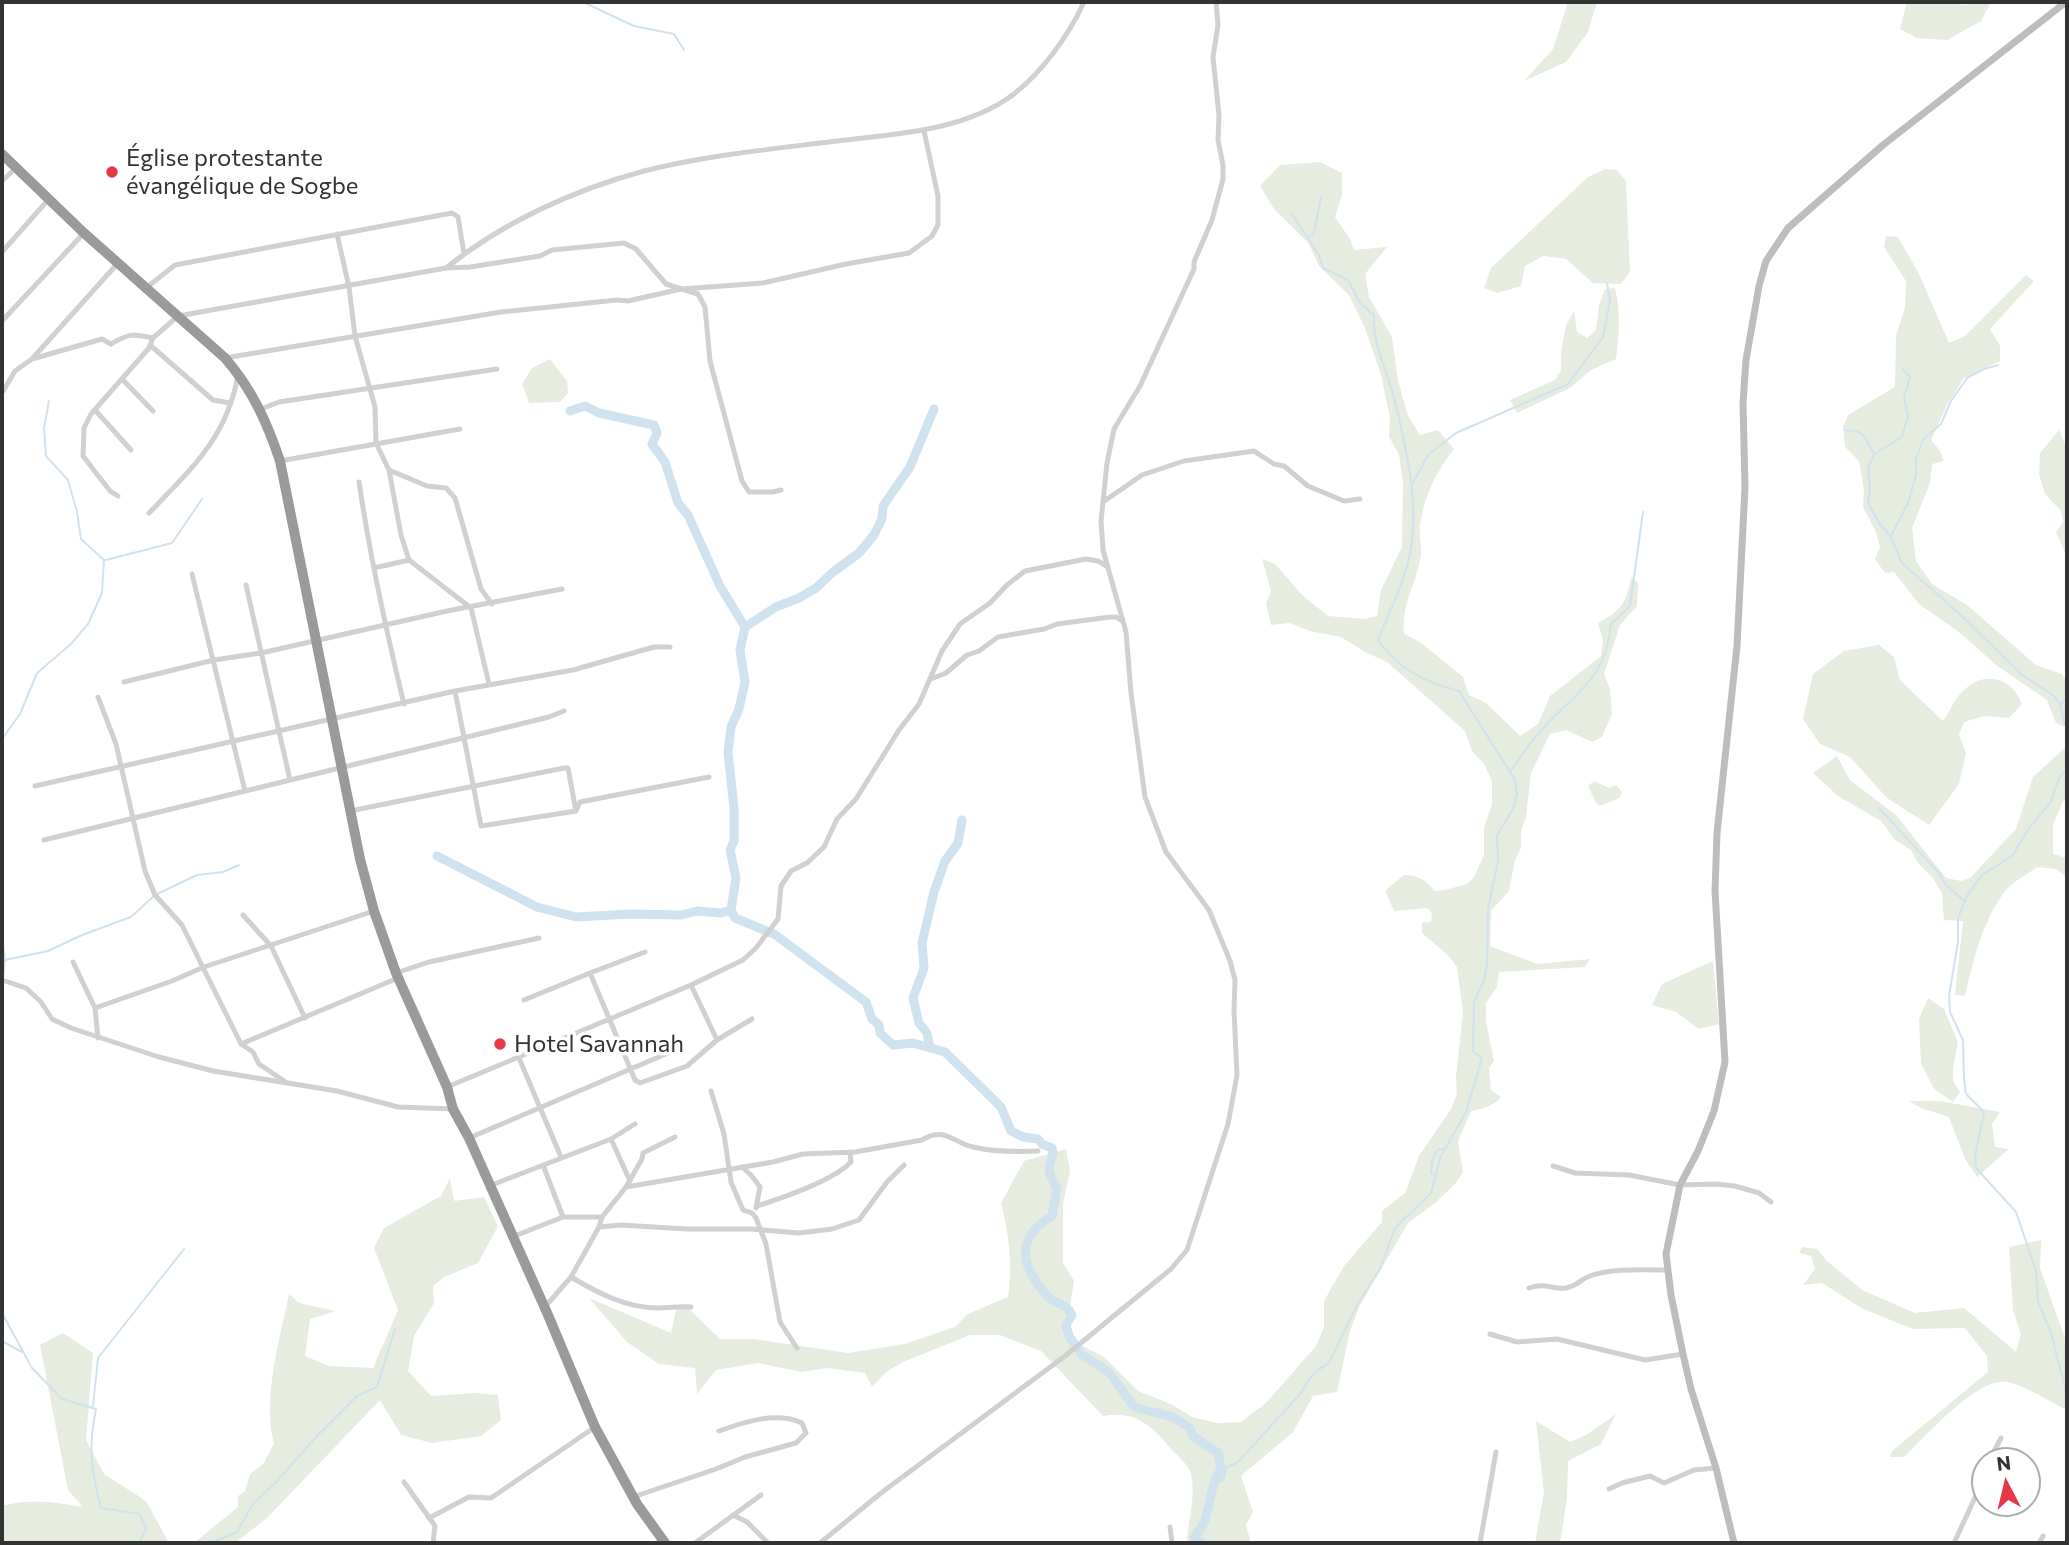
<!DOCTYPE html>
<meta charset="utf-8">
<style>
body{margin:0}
#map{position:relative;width:2069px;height:1545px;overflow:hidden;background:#fff;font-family:Commissioner,sans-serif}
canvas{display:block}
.frame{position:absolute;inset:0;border:4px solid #333;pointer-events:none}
.north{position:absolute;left:1971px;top:1447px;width:70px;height:70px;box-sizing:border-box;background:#fff;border:2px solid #adadad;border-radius:50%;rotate:353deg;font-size:19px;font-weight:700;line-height:28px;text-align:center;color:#333}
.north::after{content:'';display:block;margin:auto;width:24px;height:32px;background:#e63946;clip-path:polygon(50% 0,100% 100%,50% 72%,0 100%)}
</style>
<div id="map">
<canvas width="2069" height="1545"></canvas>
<div class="frame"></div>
<div class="north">N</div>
</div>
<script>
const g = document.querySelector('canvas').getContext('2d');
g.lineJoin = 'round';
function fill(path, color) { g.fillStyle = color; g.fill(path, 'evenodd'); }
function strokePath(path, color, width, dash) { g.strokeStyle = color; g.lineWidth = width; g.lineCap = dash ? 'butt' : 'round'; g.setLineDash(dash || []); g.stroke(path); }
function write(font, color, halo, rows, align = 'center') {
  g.font = font + ' Commissioner,sans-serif'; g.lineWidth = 7; g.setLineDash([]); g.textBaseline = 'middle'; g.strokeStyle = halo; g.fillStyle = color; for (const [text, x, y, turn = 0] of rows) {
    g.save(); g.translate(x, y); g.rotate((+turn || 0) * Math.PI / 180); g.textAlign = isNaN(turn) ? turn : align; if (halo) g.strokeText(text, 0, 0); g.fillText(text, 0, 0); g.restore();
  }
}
fill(new Path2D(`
 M 1568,2 L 1597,2 L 1588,32 L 1566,62 L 1524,81 L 1553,49 Z
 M 1907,2 L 1955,2 L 1961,5 L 1991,2 L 1981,21 L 1947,40 L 1917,38 L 1900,29 Z
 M 1320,162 L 1342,173 L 1342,195 L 1335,217 L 1350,239 L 1354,250 L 1387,247 L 1365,274 L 1369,297 L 1392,337 L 1398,381 L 1408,416 L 1420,435 L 1438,430 L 1454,449 C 1436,472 1423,497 1420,527 C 1419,536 1422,546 1421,555 C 1417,584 1401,602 1404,634 L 1420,642 L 1463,677 L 1469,695 L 1486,703 L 1520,736 L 1538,724 L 1550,696 L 1601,656 L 1603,640 L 1598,623 C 1621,611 1627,602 1631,577 L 1638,583 L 1637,606 L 1620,625 L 1604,674 L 1610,689 L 1612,714 L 1602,737 L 1592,742 L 1566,730 L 1550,734 L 1531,773 L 1526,817 L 1521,831 L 1521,848 L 1515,860 L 1509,891 L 1491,911 L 1490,946 L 1537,964 L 1590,959 L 1585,967 L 1499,972 L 1497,987 L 1486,1003 L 1486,1022 L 1494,1061 L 1489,1068 L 1491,1090 L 1501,1097 C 1494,1106 1482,1109 1471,1111 L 1458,1141 L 1463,1172 L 1455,1184 L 1434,1204 L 1408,1223 L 1360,1305 L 1350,1331 L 1337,1392 L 1313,1396 L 1293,1432 L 1241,1476 L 1253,1512 L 1246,1525 L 1251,1543 L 1187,1543 C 1188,1521 1197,1494 1190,1471 C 1187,1464 1178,1456 1172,1450 C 1152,1426 1136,1410 1103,1416 L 1041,1351 L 1000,1335 L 970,1335 L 903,1362 L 886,1372 L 872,1387 L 865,1373 L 827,1368 L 802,1372 L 758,1363 L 716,1370 L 697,1394 L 695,1368 L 659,1364 L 627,1342 L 589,1298 L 671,1333 L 677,1305 L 689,1309 L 720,1339 L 754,1339 L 848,1353 L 905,1344 L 955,1327 L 968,1314 L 1008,1297 C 1013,1263 1009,1235 1001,1203 L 1024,1161 L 1066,1149 L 1070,1171 L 1063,1204 L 1063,1263 L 1074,1281 L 1065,1337 L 1104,1357 L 1138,1391 L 1173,1405 L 1192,1417 L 1218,1423 L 1241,1422 L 1266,1403 L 1316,1346 L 1324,1327 L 1324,1301 L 1344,1266 L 1382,1222 L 1382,1211 L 1405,1193 L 1419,1156 L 1451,1109 L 1457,1094 L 1456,1076 L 1463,1013 L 1457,967 L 1448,955 L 1422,933 L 1422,923 L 1431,922 L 1432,913 L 1427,908 L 1394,911 L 1385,891 L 1404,875 C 1419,875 1425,880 1435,891 L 1445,890 L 1467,884 L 1474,877 L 1484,855 L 1484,827 L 1492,805 L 1492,781 L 1484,764 L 1472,751 L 1465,731 L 1387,662 L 1365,652 L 1341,637 L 1310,631 L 1289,623 L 1271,625 L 1266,604 L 1271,591 L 1262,559 L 1275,564 L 1302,595 L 1328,616 L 1365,619 L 1377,616 L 1381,590 L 1402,547 L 1403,483 L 1399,454 L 1389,437 L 1390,418 L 1381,375 L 1365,328 L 1349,295 L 1319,266 L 1309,244 L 1274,209 L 1260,186 L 1280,165 Z
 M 1605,169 L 1617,170 L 1626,181 L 1630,272 L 1621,284 L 1593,283 L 1566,259 L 1543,256 L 1525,266 L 1521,286 L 1497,293 L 1484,288 L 1491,268 L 1588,177 Z
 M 1886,236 L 1898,237 L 1919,274 L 1949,343 L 1965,336 L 2026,275 L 2034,281 L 1990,329 L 2000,346 L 2000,361 L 1964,378 L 1947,405 L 1931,440 L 1940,451 L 1944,461 L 1932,464 L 1930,483 L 1912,528 L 1916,561 L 1932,584 L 1967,605 L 2036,665 L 2062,674 L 2067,682 L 2067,728 L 2056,723 L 2047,700 L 1996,665 L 1959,632 L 1919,604 L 1894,572 L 1885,573 L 1875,559 L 1880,547 L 1876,532 L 1863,507 L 1864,490 L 1859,461 L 1845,447 L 1843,427 L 1848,415 L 1895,387 L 1896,335 L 1905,308 L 1906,281 L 1884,247 Z
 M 1615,288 C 1621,312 1619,335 1616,359 L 1591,370 L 1570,388 L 1517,413 L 1510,400 L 1555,380 L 1561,370 L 1561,352 L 1566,325 L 1574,311 L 1577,332 L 1587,338 L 1596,330 L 1599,305 L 1605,289 Z
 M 550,359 L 567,381 L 568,393 L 560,402 L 529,403 L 522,384 L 532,368 Z
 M 2059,430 L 2067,448 L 2067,565 L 2066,555 L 2056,532 L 2063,522 L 2061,511 L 2045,494 L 2039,474 L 2040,453 Z
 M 1879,645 L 1894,657 L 1900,680 L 1943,721 C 1949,713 1954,700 1961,693 C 1982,670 2011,676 2022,704 L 2009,718 L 1984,716 L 1964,722 L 1959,734 L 1966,753 L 1959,784 L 1929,825 L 1887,798 L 1850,757 L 1820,744 L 1803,719 L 1813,674 L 1844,651 Z
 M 2067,746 L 2067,799 L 2063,801 L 2053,825 L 2053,854 L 2067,858 L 2067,877 L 2056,869 L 2037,867 C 2028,874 2014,881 2006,890 C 1983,919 1973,961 1965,996 L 1955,995 L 1963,921 L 1944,920 L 1942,893 L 1932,877 L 1918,863 L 1911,850 L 1895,840 L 1881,821 L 1838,796 L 1813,773 L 1837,756 L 1850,780 L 1896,815 L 1946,878 L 1961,881 L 1970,878 L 2016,829 L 2033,777 Z
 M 1594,781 L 1609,788 L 1616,785 L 1622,792 L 1619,798 L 1600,806 L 1596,803 L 1588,786 Z
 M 1713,961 L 1719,1024 L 1699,1029 L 1676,1012 L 1652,1005 L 1662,984 Z
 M 1928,998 L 1944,1009 L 1958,1042 L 1953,1068 L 1953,1081 L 1960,1092 L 1953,1102 L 1934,1089 L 1921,1063 L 1919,1019 Z
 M 1909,1101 L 1940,1101 L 2000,1112 L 1992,1124 L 1995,1147 L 2009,1149 L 1977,1177 L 1965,1159 L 1949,1117 L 1921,1108 Z
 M 450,1178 L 454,1201 L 484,1197 L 498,1226 L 478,1263 L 444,1277 L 433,1286 L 434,1303 L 414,1336 L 408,1371 L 431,1396 L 475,1393 L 498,1395 L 501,1420 L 481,1436 L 432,1443 L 401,1435 L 380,1400 L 267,1518 L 235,1543 L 194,1543 L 238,1507 L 238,1496 L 245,1491 L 250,1474 L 264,1463 L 274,1443 C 262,1399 280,1339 289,1294 L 299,1303 L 336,1311 L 310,1319 L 305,1356 L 329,1366 L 373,1368 L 398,1310 L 374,1248 L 384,1228 L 441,1196 Z
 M 2041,1240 L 2040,1268 L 2067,1344 L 2067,1410 C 2050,1402 2026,1386 2008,1382 C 1979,1375 1924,1438 1904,1457 L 1890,1457 L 1892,1451 L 1988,1372 L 1987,1356 L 1965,1328 L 1913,1329 L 1863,1309 L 1822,1283 L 1803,1285 L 1815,1269 L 1811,1256 L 1799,1253 L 1802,1247 L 1817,1249 L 1827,1261 L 1862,1290 L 1915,1313 L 1964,1308 L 2016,1352 L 2021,1334 L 2013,1310 L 2009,1247 Z
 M 63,1333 L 93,1353 L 86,1440 L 104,1474 L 146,1501 L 169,1543 L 2,1543 L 2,1506 C 30,1498 56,1502 83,1507 L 68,1490 L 40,1345 Z
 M 1616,1414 L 1601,1444 L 1568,1461 L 1567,1498 L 1560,1543 L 1535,1543 L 1544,1492 L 1536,1421 L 1570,1442 L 1588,1434 Z`), '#e6ecdf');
strokePath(new Path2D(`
 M 583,2 L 634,26 L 674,34 L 684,50
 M 1309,237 L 1314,233 L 1321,197
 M 1903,369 L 1910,377 L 1904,398 L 1908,416 L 1902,437 L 1874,454 L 1868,468 L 1870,489 L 1868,503 L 1879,523 L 1891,537 L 1902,563 L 1962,616 L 2022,675 L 2053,695 L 2060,704 L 2065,725 L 2067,725
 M 1845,430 C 1868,431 1863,437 1874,453
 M 1413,483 L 1428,455 L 1456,433 L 1568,384 L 1603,337 L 1610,301 L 1607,283
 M 1891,536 L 1908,503 L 1916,475 L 1916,459 L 1923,439 L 1941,424 L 1951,401 L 1967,378 L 1984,369 L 1998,365
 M 106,560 L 172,543 L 202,499
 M 2061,704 L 2067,697
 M 2,739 L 20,714 L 37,673 L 71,644 L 88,624 L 102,593 L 104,560 L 81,539 L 77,512 L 68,480 L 46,456 L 44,428 L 49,401
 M 2067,769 L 2059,778 L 2050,803 L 2029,828 L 2012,856 L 1982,875 L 1967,896 L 1958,918 L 1958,942 L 1949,996 L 1950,1012 L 1963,1040 L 1964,1080 L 1966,1094 L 1984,1112 L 1975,1156 L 1976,1168 L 2016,1212 L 2036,1271 L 2038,1301 L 2051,1333 L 2067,1395
 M 1511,771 C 1522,754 1534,737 1548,723 C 1582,688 1606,676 1611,624 L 1630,606 L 1643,512
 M 1879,808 L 1938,872 L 1946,885 L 1963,900
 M 2,936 L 5,960 L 3,977
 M 5,960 L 48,951 L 82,935 L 131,917 L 155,895 L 197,875 L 223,872 L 239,865
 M 1436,1176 L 1431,1173 L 1432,1161 L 1437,1150 L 1444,1149
 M 2,1313 L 32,1368 L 62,1399 L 96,1409 C 88,1448 91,1470 101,1508 L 140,1514 L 146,1529 L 139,1543
 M 2,1341 L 22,1352
 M 93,1406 L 98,1358 L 184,1249
 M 1215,1482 L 1223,1480 L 1227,1467 L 1237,1463 L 1301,1393 C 1307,1381 1317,1369 1329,1363 L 1357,1305 L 1380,1269 L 1395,1228 L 1431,1193 L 1441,1156 L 1466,1112 L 1482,1058 L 1473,1052 L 1474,1002 L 1484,980 L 1487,963 L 1488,909 L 1498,861 L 1497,835 L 1513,809 L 1517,794 L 1515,780 L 1459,691 C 1425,682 1399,670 1378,640 C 1386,619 1397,598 1404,576 C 1424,517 1408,456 1394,398 C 1387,370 1372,344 1374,315 L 1360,303 L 1348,280 L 1323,268 L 1319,255 L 1292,214
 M 211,1543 L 237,1532 L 253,1504 L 277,1481 L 317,1436 L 357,1396 L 377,1387 L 395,1329`), '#cfe2ee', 2);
strokePath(new Path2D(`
 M 570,411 L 585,406 L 599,413 L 654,425 L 657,433 L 652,444 L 665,462 L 678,503 L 688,515 L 720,586 L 745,627 L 740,650 L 745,682 L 739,709 L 731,727 L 728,752 L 734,808 L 734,841 L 730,850 L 736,878 L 731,910 L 735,918 L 774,934 L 866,1002 L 872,1019 L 879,1025 L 880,1033 L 893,1045 L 913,1043 L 945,1052 L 1001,1107 L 1011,1131 L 1023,1137 L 1038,1139 L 1042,1144 L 1052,1148 L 1053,1153 L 1049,1167 L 1050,1174 L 1057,1189 L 1052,1216 C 1014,1239 1021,1265 1046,1295 C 1054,1304 1066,1302 1072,1315 L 1066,1325 L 1069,1336 L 1082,1355 L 1109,1372 L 1134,1407 L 1173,1417 L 1190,1428 L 1193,1436 L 1218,1453 L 1221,1468 L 1214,1483 L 1205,1521 L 1194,1538 L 1202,1543
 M 745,627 L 776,607 L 799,598 L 816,588 L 833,572 L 859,553 L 874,535 L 882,519 L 883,506 L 910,467 L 934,409
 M 437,856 L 537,907 L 576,917 L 630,914 L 681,915 L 697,911 L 721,913 L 731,910
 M 930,1048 L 927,1033 L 919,1023 L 913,998 L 924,968 L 922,943 L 934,892 L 945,861 L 958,843 L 962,820`), '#cfe2ee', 9);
strokePath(new Path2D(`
 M 2,181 L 16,168
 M 337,234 L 349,287 L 355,336 L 375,407 L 376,443 L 389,470 L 401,535 L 409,560 L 471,608 L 489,684
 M 2,252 L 48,200
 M 446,268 C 503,222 574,190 644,171 C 707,155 773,149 837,141 C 896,134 965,131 1014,94 C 1043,71 1069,35 1084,2
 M 146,288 L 175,265 L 452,213 L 458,217 L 464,254
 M 2,321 L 84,233
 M 150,345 L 213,400 L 230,403
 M 225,358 L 501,312 L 617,300 L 628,301 L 681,289 L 763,283 L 846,264 L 909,253 L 932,236 L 938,225 L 938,196 L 924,131
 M 32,359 L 102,339 L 111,344 C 128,334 132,333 153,338
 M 122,379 L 153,411
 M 2,393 L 15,371 L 32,359 L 118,263
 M 261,409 L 279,402 L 497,369
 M 95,410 L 131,450
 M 280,461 L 460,429
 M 389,470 L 427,486 L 446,488 L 455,498 L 481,589 L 492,604
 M 359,482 C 370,557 386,630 404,704
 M 118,496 L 110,491 L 83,456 L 84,428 L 91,414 L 149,348 L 153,338 L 178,316 L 446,268 L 470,267 L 540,256 L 552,250 L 624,243 L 636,249 L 666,284 L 698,294 L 705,307 L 710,361 L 742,481 L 749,492 L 773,492 L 781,490
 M 1103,502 L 1142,475 L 1184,461 L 1254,451 L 1274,464 L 1284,466 L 1308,486 L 1344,501 L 1360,499
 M 149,513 C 191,469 227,438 238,375
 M 374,568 L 409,560
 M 192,574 L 245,791
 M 246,585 L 290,780
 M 931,679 L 946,673 L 967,655 L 979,651 L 998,637 L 1044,629 L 1057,624 L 1110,617 L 1116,617 L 1122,621
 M 124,682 L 214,660 L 261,653 L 447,611 L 562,589
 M 455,691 L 481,826 L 576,811 L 580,802 L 709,777
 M 98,697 L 116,744 L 145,871 L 155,895 L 182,925 L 241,1044 L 253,1052 L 259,1064 L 287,1083
 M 35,786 L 455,691 L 573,670 L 654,647 L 670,647
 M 350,811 L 564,768 L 568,768 L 576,811
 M 44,840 L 549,717 L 564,711
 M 243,915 L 271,946 L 305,1018
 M 645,952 L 590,973 L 635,1080 L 640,1083 L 687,1066 L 717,1040 L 752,1019
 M 73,962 L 95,1008 L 98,1038
 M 396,973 L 429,962 L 539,938
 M 2,980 L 26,988 L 41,1002 L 52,1019 L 71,1028 L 159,1057 L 213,1071 L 337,1091 L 398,1107 L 453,1109
 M 691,985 L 717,1040
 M 524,1000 L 590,973
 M 95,1008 L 172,981 L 204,967 L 374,911
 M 241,1044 L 398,978
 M 519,1058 L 561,1157
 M 447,1087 L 691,985 L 743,960 L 756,948 L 778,919 L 781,886 L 791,871 L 807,863 L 824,847 L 837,819 L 856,799 L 899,730 L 919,704 L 942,651 L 960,624 L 990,603 L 1007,585 L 1025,571 L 1086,559 L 1098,561 L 1108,567
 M 711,1091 L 724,1134 L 731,1182 L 743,1210 L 752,1213 L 756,1218 L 766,1244 L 780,1322 L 797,1348
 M 469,1138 L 668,1053
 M 611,1139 L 630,1181
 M 543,1165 L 563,1217
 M 1553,1166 L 1575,1173 L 1629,1175 L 1680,1185 L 1716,1184 L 1735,1186 L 1759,1193 L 1771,1202
 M 742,1167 L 751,1175 L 760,1187 L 756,1208
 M 489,1186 L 611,1139 L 635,1124
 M 626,1187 L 773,1162 L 803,1154 L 855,1152 L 922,1140 C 944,1126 952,1142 973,1147 C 994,1152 1016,1152 1038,1151
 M 757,1206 C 782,1198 833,1181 851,1162 L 850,1152
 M 599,1227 L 621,1225 L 686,1229 L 751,1229 L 799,1233 L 832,1229 L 859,1220 L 887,1182 L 904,1165
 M 512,1237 L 563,1217 L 602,1217
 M 571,1277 C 598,1293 626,1308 658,1308 C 670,1308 680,1306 691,1307
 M 1529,1288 C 1546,1282 1552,1290 1566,1288 C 1577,1286 1581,1279 1590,1276 C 1612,1268 1644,1270 1667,1270
 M 544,1308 L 571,1277 L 599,1227 L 602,1217 L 626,1187 L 642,1159 L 643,1153 L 675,1137
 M 1490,1334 L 1517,1342 L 1557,1339 L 1645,1360 L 1683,1354
 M 1989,1461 L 2001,1438
 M 404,1482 L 435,1526 L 433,1543
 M 1609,1489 L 1622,1483 L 1650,1476 L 1664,1483 L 1694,1470 L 1716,1468
 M 633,1497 L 716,1469 L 745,1457 L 796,1443 L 806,1433 L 802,1423 C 776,1411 744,1422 719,1431
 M 733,1515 L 747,1522 L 767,1542
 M 429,1518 L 469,1497 L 491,1498 L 595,1427
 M 1170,1527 L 1172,1543
 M 695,1543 L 761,1495
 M 820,1543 L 881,1493 L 1065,1356 L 1171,1269 L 1187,1250 L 1228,1124 L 1237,1075 L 1234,1010 L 1235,980 L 1230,961 L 1209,910 L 1166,852 L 1145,797 L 1131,693 L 1126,632 L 1103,550 L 1101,521 L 1107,463 L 1114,429 L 1140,386 L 1194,269 L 1194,262 L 1212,220 L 1223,179 L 1223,165 L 1218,140 L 1219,115 L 1213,57 L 1218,25 L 1216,2
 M 1480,1543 L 1496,1452
 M 1954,1543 L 1985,1476
 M 2039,1543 L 2043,1536`), '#d0d0d0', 5);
strokePath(new Path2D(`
 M 1734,1543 L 1716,1468 L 1691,1389 L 1683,1354 L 1671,1295 L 1666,1254 L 1680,1185 L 1698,1151 L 1714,1111 L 1725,1062 L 1715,891 L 1717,833 L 1737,646 L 1745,487 L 1743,403 L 1746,360 L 1759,286 L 1766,261 L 1788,228 L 1883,145 L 2066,2`), '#bdbdbd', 7);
strokePath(new Path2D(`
 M 2,154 L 84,233 L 225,358 C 252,389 267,422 280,461 L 360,859 L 374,911 L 396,973 L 447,1087 L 453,1109 L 469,1138 L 548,1315 L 595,1427 L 637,1504 L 665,1543`), '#9a9a9a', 10);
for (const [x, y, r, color] of [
 [112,172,7,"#e63946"],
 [500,1044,7,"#e63946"]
]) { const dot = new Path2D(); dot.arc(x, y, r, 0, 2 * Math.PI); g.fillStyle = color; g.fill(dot); strokePath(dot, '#fff', 2.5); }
write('24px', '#333', '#fff', [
 ["Église protestante",126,158],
 ["évangélique de Sogbe",126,186],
 ["Hotel Savannah",514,1044]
], 'left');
</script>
